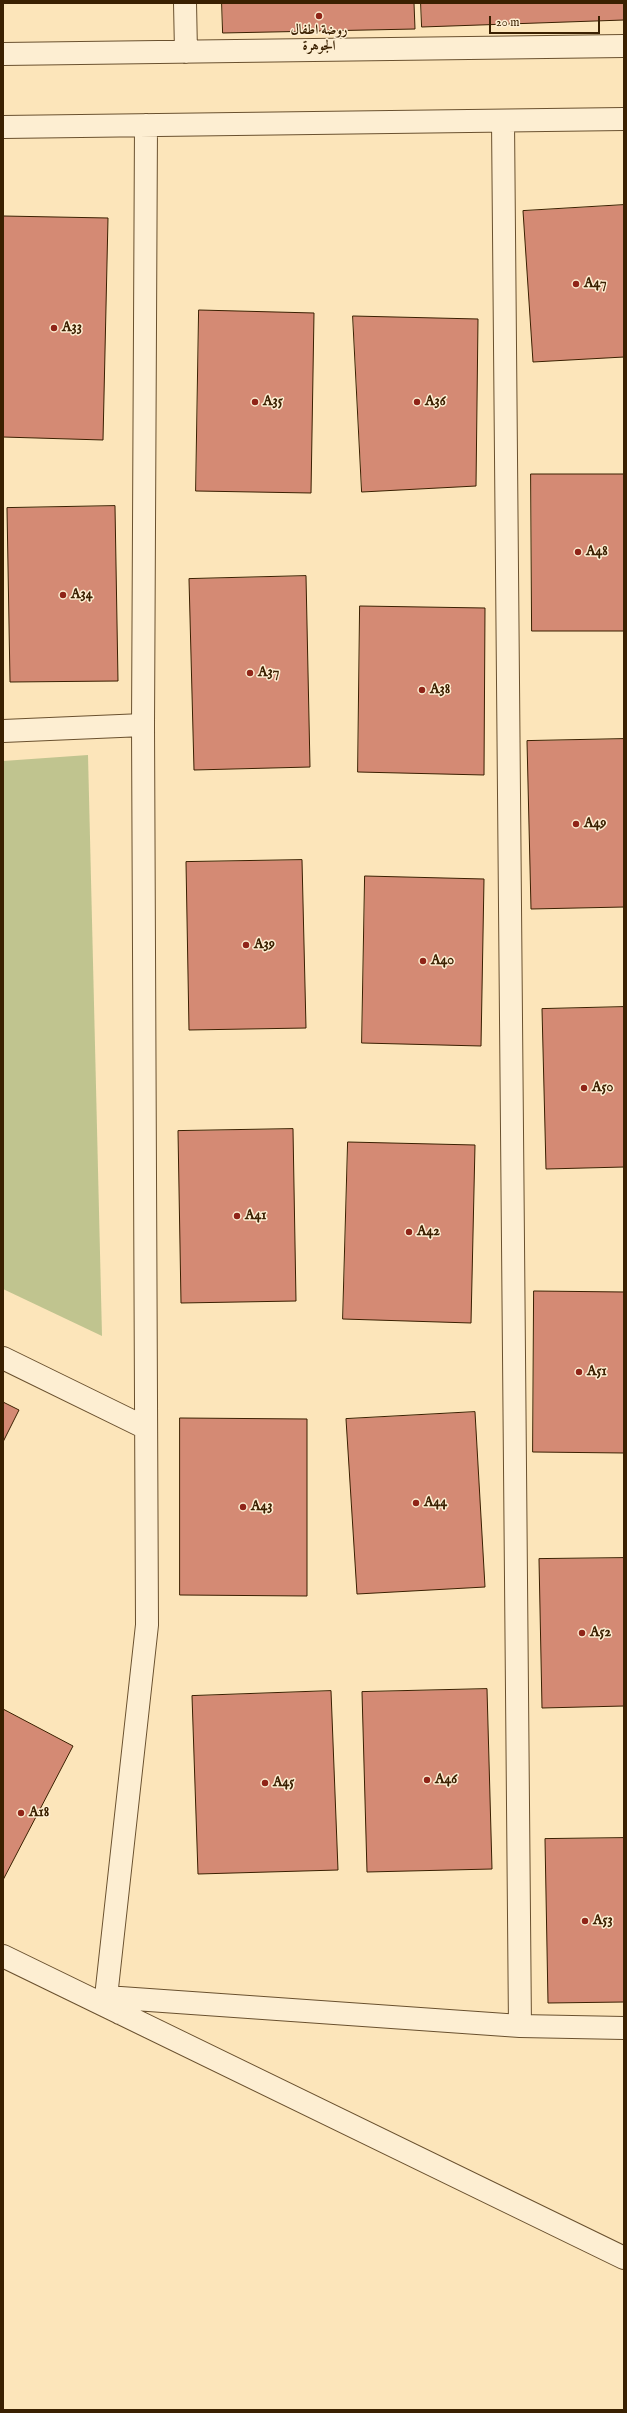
<!DOCTYPE html>
<meta charset="utf-8">
<style>
body{margin:0}
#map{position:relative;width:627px;height:2413px;overflow:hidden;background:#fce5ba;font-family:"IM FELL English",serif}
canvas{display:block}
.frame{position:absolute;inset:0;border:4px solid #3a2001;pointer-events:none}
.scale{position:absolute;left:489px;top:16px;width:111px;height:18px;box-sizing:border-box;border:2px solid #3a2001;border-top:0;padding-left:5px;font-size:12px;line-height:14px;white-space:nowrap;color:#3a2001;-webkit-text-stroke:3px #fdeed2;paint-order:stroke}
</style>
<div id="map">
<canvas width="627" height="2413"></canvas>
<div class="frame"></div>
<div class="scale">20 m</div>
</div>
<script>
const g = document.querySelector('canvas').getContext('2d');
g.lineJoin = 'round';
function fill(path, color) { g.fillStyle = color; g.fill(path, 'evenodd'); }
function strokePath(path, color, width, dash) { g.strokeStyle = color; g.lineWidth = width; g.lineCap = dash ? 'butt' : 'round'; g.setLineDash(dash || []); g.stroke(path); }
function write(font, color, halo, rows, align = 'center') {
  g.font = font + ' "IM FELL English",Amiri,serif'; g.lineWidth = 3; g.setLineDash([]); g.textBaseline = 'middle'; g.strokeStyle = halo; g.fillStyle = color; for (const [text, x, y, turn = 0] of rows) {
    g.save(); g.translate(x, y); g.rotate((+turn || 0) * Math.PI / 180); g.textAlign = isNaN(turn) ? turn : align; if (halo) g.strokeText(text, 0, 0); g.fillText(text, 0, 0); g.restore();
  }
}
fill(new Path2D(`
 M 88,755 L 102,1336 L 3,1289 L 3,761 Z`), '#c0c48f');
const building = new Path2D(`
 M 222,3 L 414,3 L 415,29 L 223,33 Z
 M 421,3 L 624,3 L 624,20 L 422,27 Z
 M 624,205 L 624,357 L 533,362 L 523,211 Z
 M 3,216 L 108,218 L 103,440 L 3,437 Z
 M 199,310 L 314,313 L 311,493 L 196,491 Z
 M 353,316 L 478,319 L 476,486 L 362,492 Z
 M 531,474 L 624,474 L 624,631 L 532,631 Z
 M 115,506 L 118,681 L 10,682 L 7,508 Z
 M 306,576 L 310,767 L 194,770 L 189,579 Z
 M 360,606 L 485,608 L 484,775 L 358,772 Z
 M 624,739 L 624,907 L 531,909 L 527,741 Z
 M 302,860 L 306,1028 L 189,1030 L 186,862 Z
 M 365,876 L 484,879 L 481,1046 L 362,1043 Z
 M 624,1007 L 624,1167 L 546,1169 L 542,1009 Z
 M 293,1129 L 296,1301 L 181,1303 L 178,1131 Z
 M 348,1142 L 475,1145 L 471,1323 L 343,1319 Z
 M 534,1291 L 624,1292 L 624,1453 L 533,1452 Z
 M 3,1402 L 19,1410 L 3,1442 Z
 M 475,1412 L 485,1587 L 357,1594 L 346,1419 Z
 M 180,1418 L 307,1419 L 307,1596 L 180,1595 Z
 M 624,1558 L 624,1706 L 542,1708 L 539,1559 Z
 M 487,1689 L 492,1869 L 367,1872 L 362,1692 Z
 M 331,1691 L 338,1870 L 198,1874 L 192,1696 Z
 M 3,1709 L 73,1746 L 3,1880 Z
 M 624,1838 L 624,2002 L 548,2003 L 545,1839 Z`);
fill(building, '#d48a74');
strokePath(building, '#3a2001', 1);
const street = new Path2D(`
 M 185,3 L 186,52
 M 3,54 L 624,46
 M 503,121 L 520,2026
 M 3,127 L 624,119
 M 3,731 L 143,725
 M 3,1358 L 146,1428
 M 3,1956 L 624,2258
 M 106,1997 L 520,2026 L 624,2028
 M 120,2013 L 106,1997 L 147,1625 L 143,725 L 146,125`);
strokePath(street, '#6a512f', 24);
strokePath(street, '#fdeed2', 22);
for (const [x, y, r, color] of [
 [319,16,4,"#8f2418"],
 [576,284,4,"#8f2418"],
 [54,328,4,"#8f2418"],
 [255,402,4,"#8f2418"],
 [417,402,4,"#8f2418"],
 [578,552,4,"#8f2418"],
 [63,595,4,"#8f2418"],
 [250,673,4,"#8f2418"],
 [422,690,4,"#8f2418"],
 [576,824,4,"#8f2418"],
 [246,945,4,"#8f2418"],
 [423,961,4,"#8f2418"],
 [584,1088,4,"#8f2418"],
 [237,1216,4,"#8f2418"],
 [409,1232,4,"#8f2418"],
 [579,1372,4,"#8f2418"],
 [416,1503,4,"#8f2418"],
 [243,1507,4,"#8f2418"],
 [582,1633,4,"#8f2418"],
 [427,1780,4,"#8f2418"],
 [265,1783,4,"#8f2418"],
 [21,1813,4,"#8f2418"],
 [585,1921,4,"#8f2418"]
]) { const dot = new Path2D(); dot.arc(x, y, r, 0, 2 * Math.PI); g.fillStyle = color; g.fill(dot); strokePath(dot, '#fdeed2', 1.5); }
write('bold 14px', '#3a2001', '#fdeed2', [
 ["روضة اطفال",319,31,"center"],
 ["الجوهرة",319,47,"center"],
 ["A47",584,284],
 ["A33",62,328],
 ["A35",263,402],
 ["A36",425,402],
 ["A48",586,552],
 ["A34",71,595],
 ["A37",258,673],
 ["A38",430,690],
 ["A49",584,824],
 ["A39",254,945],
 ["A40",431,961],
 ["A50",592,1088],
 ["A41",245,1216],
 ["A42",417,1232],
 ["A51",587,1372],
 ["A44",424,1503],
 ["A43",251,1507],
 ["A52",590,1633],
 ["A46",435,1780],
 ["A45",273,1783],
 ["A18",29,1813],
 ["A53",593,1921]
], 'left');
</script>
